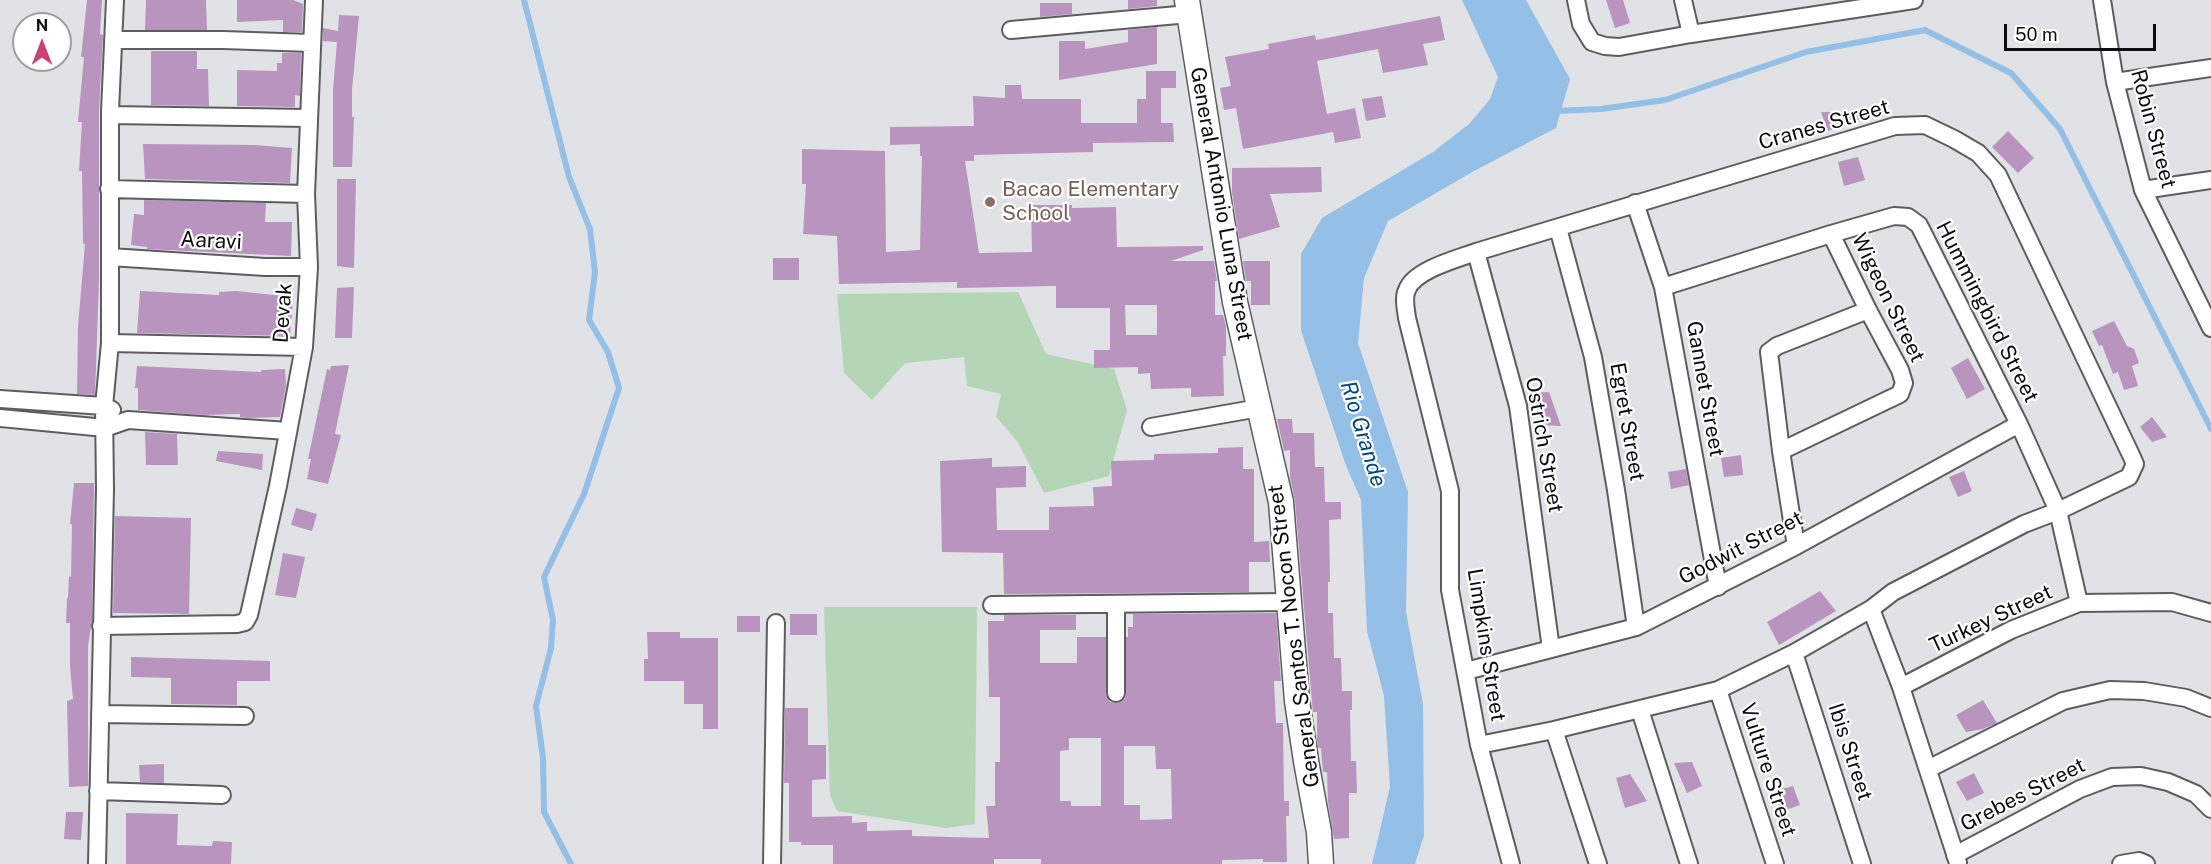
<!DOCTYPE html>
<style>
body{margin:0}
#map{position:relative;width:2211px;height:864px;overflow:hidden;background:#e1e2e5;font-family:"Public Sans",sans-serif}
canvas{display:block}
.north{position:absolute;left:12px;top:12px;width:60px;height:60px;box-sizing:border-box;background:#fff;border:2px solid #9e9e9f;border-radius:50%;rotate:0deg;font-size:16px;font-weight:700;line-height:24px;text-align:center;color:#0d0d0e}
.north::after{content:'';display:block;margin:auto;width:21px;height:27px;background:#cb4075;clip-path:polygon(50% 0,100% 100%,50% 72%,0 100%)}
.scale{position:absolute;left:2004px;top:24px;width:152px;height:27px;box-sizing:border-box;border:3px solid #0d0d0e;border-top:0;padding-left:8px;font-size:18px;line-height:21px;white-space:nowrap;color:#0d0d0e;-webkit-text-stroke:4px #fff;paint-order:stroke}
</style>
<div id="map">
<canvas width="2211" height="864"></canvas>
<div class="north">N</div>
<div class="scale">50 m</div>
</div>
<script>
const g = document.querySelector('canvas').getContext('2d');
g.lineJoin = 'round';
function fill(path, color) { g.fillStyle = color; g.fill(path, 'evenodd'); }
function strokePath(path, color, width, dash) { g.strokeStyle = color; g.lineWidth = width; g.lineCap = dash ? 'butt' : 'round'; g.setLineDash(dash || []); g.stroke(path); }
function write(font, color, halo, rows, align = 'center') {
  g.font = font + ' "Public Sans",sans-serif'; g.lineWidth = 4.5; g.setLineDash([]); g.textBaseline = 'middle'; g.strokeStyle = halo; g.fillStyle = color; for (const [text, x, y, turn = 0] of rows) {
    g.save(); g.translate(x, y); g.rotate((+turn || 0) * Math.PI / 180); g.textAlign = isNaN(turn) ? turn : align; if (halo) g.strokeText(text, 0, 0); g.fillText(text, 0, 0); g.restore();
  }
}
fill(new Path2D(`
 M 1018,292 L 1046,354 L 1114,369 L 1127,410 L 1109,476 L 1044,493 L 1017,441 L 996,417 L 1001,394 L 967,386 L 964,357 L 905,363 L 872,400 L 844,373 L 837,294 Z
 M 824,607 L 977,607 L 975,824 L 946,828 L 837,811 L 830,795 Z`), '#b5d5b7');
fill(new Path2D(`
 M 1462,0 L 1526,0 L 1570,79 L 1556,128 L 1474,171 L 1388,221 L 1364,278 L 1358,343 L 1408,492 L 1406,612 L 1423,704 L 1424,835 L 1415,864 L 1372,864 L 1390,787 L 1384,696 L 1367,631 L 1361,500 L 1345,463 L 1301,330 L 1301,254 L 1322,218 L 1433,152 L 1470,123 L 1490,99 L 1498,77 Z`), '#94bfe7');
strokePath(new Path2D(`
 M 524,0 L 569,177 L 590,229 L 595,272 L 589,320 L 608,352 L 619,388 L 584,494 L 544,577 L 553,620 L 551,648 L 536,706 L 543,758 L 544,812 L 571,864
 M 1555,111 L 1601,109 L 1665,100 L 1806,52 L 1925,30 L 2011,73 L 2060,129 L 2211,429`), '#94bfe7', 6);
fill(new Path2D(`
 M 87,0 L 102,0 L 100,34 L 103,35 L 99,111 L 99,280 L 95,395 L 77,394 L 78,326 L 85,244 L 83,244 L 82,171 L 79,171 L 82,122 L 78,122 L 84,57 L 81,57 Z
 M 146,0 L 206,0 L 207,30 L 145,30 Z
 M 237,0 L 293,0 L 303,4 L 302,32 L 283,32 L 283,20 L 237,22 Z
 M 1128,0 L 1157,0 L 1157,6 L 1128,9 Z
 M 1606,0 L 1623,0 L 1630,23 L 1615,28 Z
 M 1040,3 L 1072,3 L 1072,14 L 1040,17 Z
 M 339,15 L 359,16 L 352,90 L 352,117 L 354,117 L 352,167 L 333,167 L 333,90 L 337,42 L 323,41 L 323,28 L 338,31 Z
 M 1440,16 L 1445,40 L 1423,44 L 1428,65 L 1383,73 L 1378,49 L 1317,61 L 1327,114 L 1355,108 L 1361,138 L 1335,143 L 1333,132 L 1243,149 L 1236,108 L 1224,110 L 1220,88 L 1231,86 L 1225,57 L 1269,49 L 1268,44 L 1315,35 L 1316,40 Z
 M 1157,27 L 1157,64 L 1059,80 L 1059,41 L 1085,41 L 1085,49 L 1128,42 L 1128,30 Z
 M 151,51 L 197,51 L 197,69 L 208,69 L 209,106 L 151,105 Z
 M 282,53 L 301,53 L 300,96 L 295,95 L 295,107 L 237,106 L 237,70 L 277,71 L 277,63 L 282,63 Z
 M 1146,71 L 1176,71 L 1176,88 L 1161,88 L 1161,123 L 1173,123 L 1174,142 L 1093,143 L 1093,152 L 974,155 L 974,161 L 965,161 L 979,253 L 1032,252 L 1031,205 L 1072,205 L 1072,208 L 1116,207 L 1117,247 L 1203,246 L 1203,250 L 1171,261 L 1214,261 L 1217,281 L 1215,281 L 1215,315 L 1223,315 L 1226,326 L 1226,356 L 1223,356 L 1224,396 L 1191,397 L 1191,388 L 1151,389 L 1150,373 L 1138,374 L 1138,367 L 1094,368 L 1094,350 L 1110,350 L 1110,308 L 1056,308 L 1056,286 L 957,288 L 957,282 L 839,284 L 837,236 L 803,234 L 806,184 L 802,184 L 802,149 L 885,151 L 886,252 L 920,250 L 922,156 L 920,156 L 920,144 L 890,145 L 890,127 L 974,126 L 973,96 L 1005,98 L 1005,85 L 1021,85 L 1022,99 L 1081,99 L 1081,123 L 1137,123 L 1137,99 L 1146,99 ZM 1125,305 L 1157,305 L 1157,335 L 1126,335 Z
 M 1382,96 L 1386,117 L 1366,121 L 1362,99 Z
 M 1821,112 L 1873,112 L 1874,114 L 1828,131 Z
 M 2008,131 L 2034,158 L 2018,173 L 1992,147 Z
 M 143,144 L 255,145 L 292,148 L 290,183 L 145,179 Z
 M 1858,157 L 1865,180 L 1844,186 L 1838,162 Z
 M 1321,167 L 1322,192 L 1270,194 L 1280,227 L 1239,239 L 1232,192 L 1232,168 Z
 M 337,179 L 356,179 L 354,268 L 337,266 Z
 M 144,200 L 266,203 L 265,222 L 292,222 L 291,256 L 147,249 L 147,247 L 131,245 L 134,214 L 144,215 Z
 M 773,258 L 799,258 L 799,280 L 773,280 Z
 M 1243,261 L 1270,261 L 1270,305 L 1251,305 L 1251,281 L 1246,281 Z
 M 354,287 L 352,338 L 335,338 L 337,288 Z
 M 140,291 L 219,295 L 219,292 L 236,291 L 293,297 L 290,336 L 137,333 Z
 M 2114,321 L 2127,346 L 2134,349 L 2139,363 L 2132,366 L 2138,386 L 2124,390 L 2118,372 L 2113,374 L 2102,345 L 2099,346 L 2092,331 Z
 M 1968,358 L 1985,389 L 1967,399 L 1951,368 Z
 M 349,365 L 335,434 L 341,435 L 328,484 L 307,479 L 311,459 L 308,459 L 327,369 L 330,370 L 331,366 Z
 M 137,366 L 261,372 L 261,370 L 285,369 L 286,386 L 280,417 L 248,418 L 240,417 L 240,414 L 202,415 L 138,410 L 138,388 L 135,388 Z
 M 1549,392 L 1561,426 L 1542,425 L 1532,393 Z
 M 2152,417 L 2167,437 L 2152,442 L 2140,427 Z
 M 1277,419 L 1292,419 L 1293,433 L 1314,433 L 1315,467 L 1324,467 L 1325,502 L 1341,502 L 1341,519 L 1329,520 L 1330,582 L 1328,582 L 1328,613 L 1333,613 L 1334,658 L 1341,658 L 1342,691 L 1352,691 L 1352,710 L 1350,710 L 1351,761 L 1356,761 L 1357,793 L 1349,793 L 1349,838 L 1334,839 L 1328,802 L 1327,772 L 1323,772 L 1321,748 L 1318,748 L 1317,740 L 1317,712 L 1313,712 L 1312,702 L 1295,501 L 1290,477 L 1290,450 L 1284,451 Z
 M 145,432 L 177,434 L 178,465 L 146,465 Z
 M 1243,447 L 1243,469 L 1254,469 L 1254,542 L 1269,541 L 1270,562 L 1249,562 L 1249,592 L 1004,594 L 1003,553 L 942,552 L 940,461 L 992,458 L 992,467 L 1026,466 L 1026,487 L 996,488 L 997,530 L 1049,530 L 1049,507 L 1094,506 L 1093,487 L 1112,486 L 1111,461 L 1154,460 L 1154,454 L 1218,453 L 1218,448 Z
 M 218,451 L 263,454 L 262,470 L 216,461 Z
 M 1741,455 L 1743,475 L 1724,477 L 1721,458 Z
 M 1686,469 L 1689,485 L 1671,489 L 1668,472 Z
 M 1964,471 L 1972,491 L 1958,497 L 1949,477 Z
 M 74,483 L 94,483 L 94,489 L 92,621 L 88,646 L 88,786 L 69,787 L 67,701 L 73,699 L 70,666 L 70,623 L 66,623 L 67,598 L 68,598 L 69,576 L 71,577 L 72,524 L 70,524 Z
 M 296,508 L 317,514 L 312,531 L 291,525 Z
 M 115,516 L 191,518 L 189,614 L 113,613 Z
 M 283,553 L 305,557 L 296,598 L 275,595 Z
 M 1820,591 L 1836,611 L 1779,645 L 1767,622 Z
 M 1276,613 L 1281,681 L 1274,681 L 1276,723 L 1283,723 L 1284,801 L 1289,801 L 1289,816 L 1286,816 L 1287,862 L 1263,862 L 1263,859 L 1222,860 L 1222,864 L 1041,864 L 1041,859 L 994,859 L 994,864 L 833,864 L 833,845 L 801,845 L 801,842 L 789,842 L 789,783 L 784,783 L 785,708 L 808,708 L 808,745 L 826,745 L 826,779 L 812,780 L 812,817 L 852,816 L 852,823 L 867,822 L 867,831 L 912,830 L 912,836 L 989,838 L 986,806 L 995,806 L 995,762 L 1000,762 L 1000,697 L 989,697 L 988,621 L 1004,621 L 1004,615 L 1076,615 L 1076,630 L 1040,630 L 1040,663 L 1077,663 L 1077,637 L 1106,637 L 1106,694 L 1110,702 L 1117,703 L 1125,699 L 1126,694 L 1126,637 L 1128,637 L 1128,627 L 1133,627 L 1133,614 ZM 1069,738 L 1101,738 L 1101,806 L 1071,806 L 1071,801 L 1060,801 L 1060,751 L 1069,750 ZM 1124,746 L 1155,746 L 1156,769 L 1171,769 L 1172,819 L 1140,820 L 1140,805 L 1124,805 Z
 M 790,614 L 817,614 L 817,635 L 790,635 Z
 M 737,616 L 760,616 L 760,632 L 737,632 Z
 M 647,632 L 680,632 L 680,638 L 718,638 L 718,729 L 703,729 L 703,704 L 684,704 L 684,681 L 644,681 L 644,659 L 648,659 Z
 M 131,657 L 270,661 L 270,681 L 237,681 L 237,705 L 171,704 L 171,678 L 131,677 Z
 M 1983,700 L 1997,723 L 1983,729 L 1966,732 L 1956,715 Z
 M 1692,762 L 1702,786 L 1687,793 L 1674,763 Z
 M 164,764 L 164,783 L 140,782 L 139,765 Z
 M 1974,773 L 1984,793 L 1967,801 L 1956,782 Z
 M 1630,774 L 1647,801 L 1625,808 L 1616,778 Z
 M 1793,786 L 1800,805 L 1780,812 L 1773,791 Z
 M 66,812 L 83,812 L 81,840 L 64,839 Z
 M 126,813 L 178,814 L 177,845 L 212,846 L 213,841 L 232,842 L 231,864 L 126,864 Z`), '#b994bf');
const minor = new Path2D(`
 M 1576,0 L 1581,24 L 1592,42 L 1605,46 L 1619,47 L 1691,34 L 1914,0
 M 1683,0 L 1691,34
 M 2102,0 L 2115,82 L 2143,190 L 2211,328
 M 1011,30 L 1189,14
 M 113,40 L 223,40 L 311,43
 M 2115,82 L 2211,68
 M 110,115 L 308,118
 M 109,189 L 306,194
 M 2143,190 L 2211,180
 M 1635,203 L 1663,287 L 1718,587
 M 1558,228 L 1593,357 L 1616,490 L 1636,627
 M 1476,252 L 1518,406 L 1551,649
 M 110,257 L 265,267 L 309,267
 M 1663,287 L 1831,234 L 1894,216 L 1908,217 L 1919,225 L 2019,424 L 2058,511 L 2079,603
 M 110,343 L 304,347
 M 0,399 L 104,406 L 112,410
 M 0,418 L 105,428 L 128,420 L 288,431
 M 1151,427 L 1259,408
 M 1781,451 L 1900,394 L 1904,383 L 1900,370 L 1868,310 L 1831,234
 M 1796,546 L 1781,451 L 1769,352 L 1777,346 L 1868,310
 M 1116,604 L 1116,693
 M 992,605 L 1289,602
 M 1871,609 L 1901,687 L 1958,863
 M 101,626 L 237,624 L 245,622 L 249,615 L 278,486 L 304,347 L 309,267 L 306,194 L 314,0
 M 1794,653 L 1862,864
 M 1466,671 L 1636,627 L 1796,546 L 2019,424
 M 1901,687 L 2011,630 L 2079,603 L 2172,602 L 2211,613
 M 1718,690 L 1775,864
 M 1640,710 L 1689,864
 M 100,714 L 245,716
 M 1554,730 L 1598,864
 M 1479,745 L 1554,730 L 1718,690 L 1794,653 L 1871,609 L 1893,592 L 2024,524 L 2058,511 L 2129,477 L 2135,464 L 2131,455 L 1998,175 L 1978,153 L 1954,139 L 1925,125 L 1895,126 L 1476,252 C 1457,259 1414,270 1407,290 C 1403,298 1406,309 1407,318 L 1450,491 L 1450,590 L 1479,745 L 1511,864
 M 1928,769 L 2063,701 L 2110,690 L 2144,691 L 2186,698 L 2211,708
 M 98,791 L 222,795
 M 1955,855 L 2080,789 L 2112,777 L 2141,776 L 2168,782 L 2196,794 L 2211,809
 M 97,864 L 105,489 L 104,406 L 110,343 L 110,111 L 115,0
 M 772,864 L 776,623
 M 2121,864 L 2139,861 L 2146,864`);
const secondary = new Path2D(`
 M 1187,0 L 1235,302 L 1281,502 L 1297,701 L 1306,761 L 1319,832 L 1321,864`);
strokePath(minor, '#5b5d5f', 20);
strokePath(secondary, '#5b5d5f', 27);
strokePath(minor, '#fff', 16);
strokePath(secondary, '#fff', 24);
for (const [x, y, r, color] of [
 [990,202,6,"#8d6e63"]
]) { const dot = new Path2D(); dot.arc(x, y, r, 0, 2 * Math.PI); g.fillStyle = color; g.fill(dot); strokePath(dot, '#fff', 2); }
write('21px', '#0d0d0e', '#fff', [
 ["Cranes Street",1824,125,-16],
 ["Robin Street",2153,129,75],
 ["General Antonio Luna Street",1221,204,80],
 ["Aaravi",211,241,3],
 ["Wigeon Street",1888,298,64],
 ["Hummingbird Street",1987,312,63],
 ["Devak",283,313,-86],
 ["Gannet Street",1705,389,80],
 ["Egret Street",1627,422,80],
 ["Ostrich Street",1544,445,80],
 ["Godwit Street",1741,548,-27],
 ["Turkey Street",1991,619,-25],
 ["General Santos T. Nocon Street",1294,636,-97],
 ["Limpkins Street",1486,645,81],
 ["Ibis Street",1850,752,72],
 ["Vulture Street",1768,770,72],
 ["Grebes Street",2023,795,-27]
]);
write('21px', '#785e54', '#fff', [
 ["Bacao Elementary",1002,190],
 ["School",1002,214]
], 'left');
write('italic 22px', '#02497a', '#fff', [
 ["Rio Grande",1363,434,73]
]);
</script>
